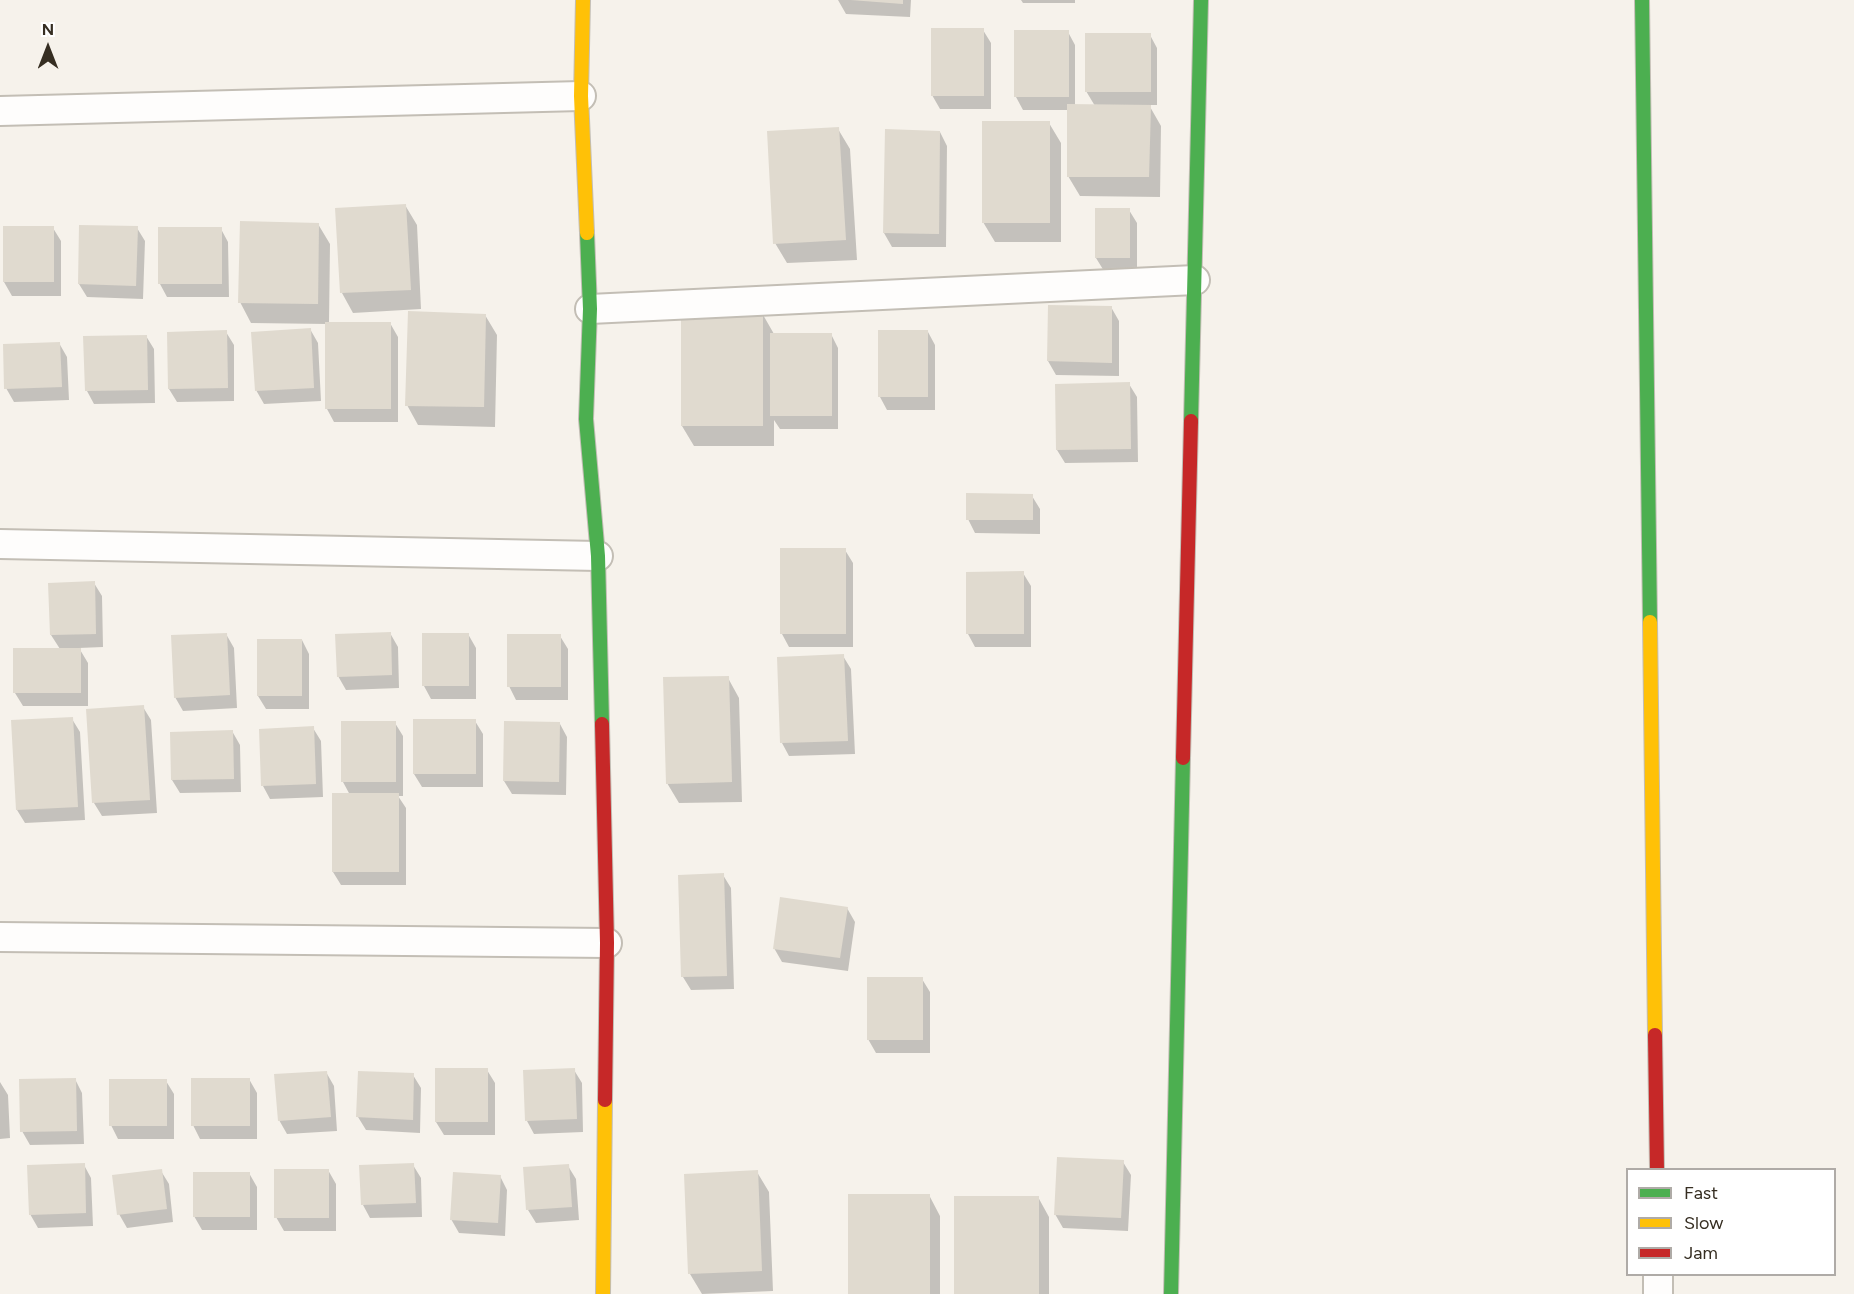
<!DOCTYPE html>
<style>
body{margin:0}
#map{position:relative;width:1854px;height:1294px;overflow:hidden;background:#f6f2eb;font-family:Figtree,sans-serif}
canvas{display:block}
.legend{position:absolute;left:1626px;top:1168px;width:210px;height:108px;box-sizing:border-box;background:#fff;border:2px solid #afaba7;margin:0;padding:8px 10px;list-style:none;font-size:18px;color:#362e22}
.legend li{display:flex;align-items:center;gap:12px;height:30px}
.legend b{width:30px;border:2px solid #afaba7}
.north{position:absolute;left:18px;top:18px;width:60px;height:60px;-webkit-text-stroke:4px #fff;paint-order:stroke;rotate:0deg;font-size:16px;font-weight:700;line-height:24px;text-align:center;color:#362e22}
.north::after{content:'';display:block;margin:auto;width:21px;height:27px;background:#362e22;clip-path:polygon(50% 0,100% 100%,50% 72%,0 100%)}
</style>
<div id="map">
<canvas width="1854" height="1294"></canvas>
<ul class="legend">
<li><b style="height:8px;background:#4caf50"></b>Fast</li>
<li><b style="height:8px;background:#ffc107"></b>Slow</li>
<li><b style="height:8px;background:#c62828"></b>Jam</li>
</ul>
<div class="north">N</div>
</div>
<script>
const g = document.querySelector('canvas').getContext('2d');
g.lineJoin = 'round';
function fill(path, color) { g.fillStyle = color; g.fill(path, 'evenodd'); }
function strokePath(path, color, width, dash) { g.strokeStyle = color; g.lineWidth = width; g.lineCap = dash ? 'butt' : 'round'; g.setLineDash(dash || []); g.stroke(path); }
fill(new Path2D(`
 M 838,0 L 911,0 L 910,17 L 846,14 Z
 M 1021,0 L 1075,0 L 1075,3 L 1023,3 Z
 M 983,30 L 991,43 L 991,109 L 940,109 L 932,95 Z
 M 1068,32 L 1075,45 L 1075,106 L 1095,106 L 1086,91 L 1150,35 L 1157,48 L 1157,105 L 1149,105 L 1161,126 L 1160,197 L 1080,196 L 1068,176 L 1069,110 L 1023,110 L 1016,97 Z
 M 1049,123 L 1061,143 L 1061,242 L 995,242 L 983,222 Z
 M 838,129 L 850,149 L 857,260 L 787,263 L 775,243 Z
 M 886,131 L 940,132 L 947,146 L 946,247 L 892,247 L 884,233 Z
 M 405,205 L 417,225 L 421,309 L 353,313 L 342,293 Z
 M 1129,210 L 1137,223 L 1137,271 L 1104,271 L 1096,258 Z
 M 318,224 L 330,244 L 329,323 L 390,323 L 398,337 L 398,422 L 334,422 L 327,409 L 327,324 L 251,323 L 240,302 Z
 M 4,228 L 53,228 L 61,241 L 61,296 L 12,296 L 4,282 Z
 M 137,228 L 145,241 L 143,299 L 87,297 L 79,284 Z
 M 221,229 L 228,242 L 229,297 L 167,297 L 160,284 Z
 M 1111,307 L 1119,321 L 1119,376 L 1056,375 L 1048,361 Z
 M 762,313 L 774,334 L 831,334 L 838,348 L 838,429 L 780,429 L 774,420 L 774,446 L 694,446 L 682,426 Z
 M 485,315 L 497,335 L 495,427 L 418,425 L 407,405 Z
 M 310,329 L 318,343 L 321,401 L 264,404 L 256,390 Z
 M 226,332 L 234,345 L 234,401 L 177,402 L 169,389 Z
 M 928,332 L 935,345 L 935,410 L 887,410 L 880,397 Z
 M 146,336 L 154,349 L 155,403 L 94,404 L 87,391 Z
 M 59,343 L 67,357 L 69,400 L 14,402 L 6,388 Z
 M 1129,384 L 1137,397 L 1138,462 L 1065,463 L 1057,450 Z
 M 1032,496 L 1040,509 L 1040,534 L 975,533 L 968,519 Z
 M 845,550 L 853,563 L 853,647 L 789,647 L 782,634 Z
 M 1023,573 L 1031,586 L 1031,647 L 975,647 L 968,634 Z
 M 94,583 L 102,596 L 103,647 L 79,648 L 88,663 L 88,706 L 23,706 L 15,693 L 60,649 L 51,635 Z
 M 390,633 L 398,647 L 399,688 L 346,690 L 338,676 Z
 M 226,634 L 234,648 L 237,708 L 183,711 L 175,697 Z
 M 468,634 L 476,648 L 476,699 L 431,699 L 424,686 Z
 M 560,636 L 568,649 L 568,700 L 516,700 L 509,686 Z
 M 302,640 L 309,654 L 309,709 L 266,709 L 258,696 Z
 M 843,656 L 851,669 L 855,754 L 789,756 L 782,743 Z
 M 728,678 L 739,698 L 742,802 L 679,803 L 667,783 Z
 M 143,707 L 151,720 L 157,813 L 102,816 L 94,803 L 87,711 Z
 M 72,719 L 80,732 L 85,820 L 25,823 L 17,810 Z
 M 475,721 L 483,734 L 483,787 L 422,787 L 414,774 Z
 M 343,723 L 395,723 L 403,736 L 403,796 L 398,796 L 406,808 L 406,885 L 341,885 L 333,872 L 350,795 L 343,782 Z
 M 560,724 L 567,737 L 566,795 L 512,794 L 504,781 Z
 M 313,728 L 321,741 L 323,797 L 270,799 L 263,786 Z
 M 232,731 L 240,745 L 241,792 L 180,793 L 172,780 Z
 M 723,875 L 731,888 L 734,989 L 691,990 L 683,977 L 679,877 Z
 M 847,908 L 855,922 L 848,971 L 782,962 L 774,948 Z
 M 922,979 L 930,992 L 930,1053 L 876,1053 L 868,1039 Z
 M 487,1070 L 495,1083 L 495,1135 L 444,1135 L 436,1122 Z
 M 574,1070 L 582,1083 L 583,1132 L 534,1134 L 527,1121 Z
 M 326,1072 L 334,1086 L 337,1131 L 287,1134 L 279,1120 Z
 M 413,1075 L 421,1088 L 420,1133 L 366,1130 L 358,1117 Z
 M 75,1079 L 82,1093 L 84,1144 L 30,1145 L 22,1131 Z
 M 249,1079 L 257,1093 L 257,1139 L 200,1139 L 193,1125 Z
 M 166,1081 L 174,1094 L 174,1139 L 118,1139 L 111,1125 Z
 M 0,1082 L 8,1095 L 10,1138 L 0,1139 Z
 M 1123,1162 L 1131,1175 L 1128,1231 L 1063,1228 L 1055,1214 Z
 M 84,1165 L 91,1178 L 93,1226 L 38,1228 L 30,1214 Z
 M 413,1165 L 421,1178 L 422,1217 L 370,1218 L 363,1205 Z
 M 568,1166 L 576,1179 L 579,1220 L 536,1223 L 528,1210 Z
 M 328,1170 L 336,1184 L 336,1231 L 284,1231 L 276,1217 Z
 M 161,1171 L 169,1184 L 173,1222 L 127,1228 L 119,1214 Z
 M 757,1172 L 769,1192 L 773,1291 L 702,1294 L 690,1274 Z
 M 249,1173 L 257,1187 L 257,1230 L 202,1230 L 194,1216 Z
 M 500,1176 L 507,1190 L 505,1236 L 459,1233 L 451,1219 Z
 M 929,1195 L 940,1216 L 940,1294 L 849,1294 Z
 M 1038,1197 L 1049,1217 L 1049,1294 L 955,1294 Z`), '#0003');
fill(new Path2D(`
 M 851,0 L 903,0 L 903,4 Z
 M 931,28 L 984,28 L 984,96 L 931,96 Z
 M 1014,30 L 1069,30 L 1069,97 L 1014,97 Z
 M 1085,33 L 1151,33 L 1151,92 L 1085,92 Z
 M 1067,104 L 1151,105 L 1149,177 L 1067,177 Z
 M 982,121 L 1050,121 L 1050,223 L 982,223 Z
 M 839,127 L 846,240 L 773,244 L 767,131 Z
 M 885,129 L 940,131 L 939,234 L 883,233 Z
 M 406,204 L 411,290 L 340,293 L 335,208 Z
 M 1095,208 L 1130,208 L 1130,258 L 1095,258 Z
 M 240,221 L 319,223 L 318,304 L 238,303 Z
 M 79,225 L 138,226 L 136,286 L 78,284 Z
 M 3,226 L 54,226 L 54,282 L 3,282 Z
 M 158,227 L 222,227 L 222,284 L 158,284 Z
 M 1048,305 L 1112,306 L 1112,363 L 1047,361 Z
 M 408,311 L 486,314 L 484,407 L 405,406 Z
 M 681,311 L 763,311 L 763,426 L 681,426 Z
 M 325,322 L 391,322 L 391,409 L 325,409 Z
 M 311,328 L 314,388 L 255,391 L 251,332 Z
 M 227,330 L 228,388 L 168,389 L 167,332 Z
 M 878,330 L 928,330 L 928,397 L 878,397 Z
 M 770,333 L 832,333 L 832,416 L 770,416 Z
 M 147,335 L 148,390 L 85,391 L 83,336 Z
 M 60,342 L 62,387 L 4,389 L 3,344 Z
 M 1130,382 L 1131,449 L 1056,450 L 1055,384 Z
 M 966,493 L 1033,494 L 1033,520 L 966,520 Z
 M 780,548 L 846,548 L 846,634 L 780,634 Z
 M 1024,571 L 1024,634 L 966,634 L 966,572 Z
 M 95,581 L 96,634 L 50,635 L 48,583 Z
 M 391,632 L 392,675 L 337,677 L 335,634 Z
 M 227,633 L 230,695 L 174,698 L 171,635 Z
 M 422,633 L 469,633 L 469,686 L 422,686 Z
 M 507,634 L 561,634 L 561,687 L 507,687 Z
 M 257,639 L 302,639 L 302,696 L 257,696 Z
 M 13,648 L 81,648 L 81,693 L 13,693 Z
 M 844,654 L 848,741 L 780,743 L 777,657 Z
 M 729,676 L 732,782 L 666,784 L 663,677 Z
 M 144,705 L 150,800 L 92,803 L 86,709 Z
 M 73,717 L 78,807 L 16,810 L 11,720 Z
 M 413,719 L 476,719 L 476,774 L 413,774 Z
 M 341,721 L 396,721 L 396,782 L 341,782 Z
 M 504,721 L 560,722 L 559,782 L 503,781 Z
 M 314,726 L 316,784 L 261,786 L 259,729 Z
 M 233,730 L 234,779 L 171,780 L 170,732 Z
 M 332,793 L 399,793 L 399,872 L 332,872 Z
 M 724,873 L 727,976 L 681,977 L 678,875 Z
 M 780,897 L 848,907 L 840,958 L 773,949 Z
 M 867,977 L 923,977 L 923,1040 L 867,1040 Z
 M 435,1068 L 488,1068 L 488,1122 L 435,1122 Z
 M 575,1068 L 577,1119 L 525,1121 L 523,1070 Z
 M 327,1071 L 331,1117 L 278,1121 L 274,1074 Z
 M 358,1071 L 414,1073 L 413,1120 L 356,1117 Z
 M 76,1078 L 77,1131 L 20,1132 L 19,1079 Z
 M 191,1078 L 250,1078 L 250,1126 L 191,1126 Z
 M 109,1079 L 167,1079 L 167,1126 L 109,1126 Z
 M 1057,1157 L 1124,1160 L 1121,1218 L 1054,1215 Z
 M 85,1163 L 86,1213 L 29,1215 L 27,1165 Z
 M 414,1163 L 416,1203 L 361,1205 L 359,1165 Z
 M 569,1164 L 572,1207 L 526,1210 L 523,1167 Z
 M 162,1169 L 167,1209 L 117,1215 L 112,1175 Z
 M 274,1169 L 329,1169 L 329,1218 L 274,1218 Z
 M 758,1170 L 762,1271 L 688,1274 L 684,1174 Z
 M 193,1172 L 250,1172 L 250,1217 L 193,1217 Z
 M 453,1172 L 501,1175 L 498,1223 L 450,1220 Z
 M 848,1194 L 930,1194 L 930,1294 L 848,1294 Z
 M 954,1196 L 1039,1196 L 1039,1294 L 954,1294 Z`), '#e0dacf');
const street = new Path2D(`
 M 0,111 L 581,96
 M 590,309 L 1195,280
 M 0,544 L 598,556
 M 0,937 L 607,943
 M 1658,1274 L 1658,1294`);
const fast = new Path2D(`
 M 1642,0 L 1650,622
 M 587,233 L 590,309 L 586,419 L 598,556 L 602,724
 M 1191,421 L 1201,0
 M 1171,1294 L 1183,758`);
const slow = new Path2D(`
 M 583,0 L 581,96 L 587,233
 M 1650,622 L 1655,1035
 M 603,1294 L 605,1100`);
const jam = new Path2D(`
 M 602,724 L 607,943 L 605,1100
 M 1183,758 L 1191,421
 M 1655,1035 L 1657,1170`);
strokePath(street, '#c3beb5', 32);
strokePath(fast, '#c3beb5', 16);
strokePath(slow, '#c3beb5', 16);
strokePath(jam, '#c3beb5', 16);
strokePath(street, '#fefdfc', 28);
strokePath(fast, '#4caf50', 14);
strokePath(slow, '#ffc107', 14);
strokePath(jam, '#c62828', 14);
</script>
